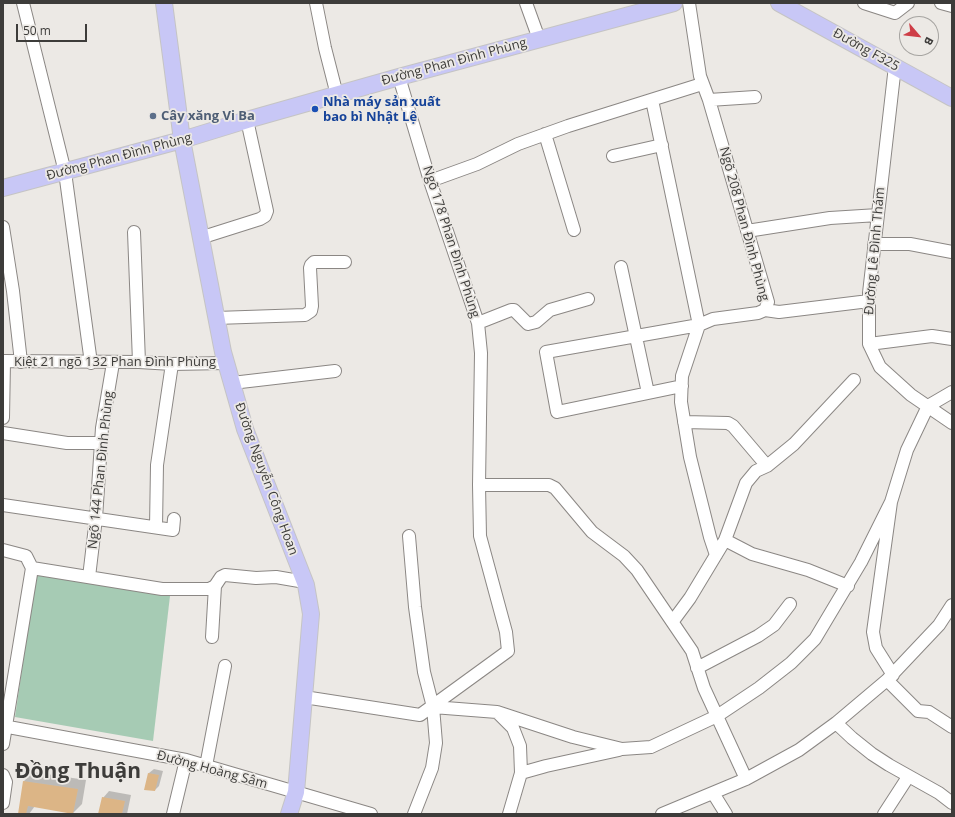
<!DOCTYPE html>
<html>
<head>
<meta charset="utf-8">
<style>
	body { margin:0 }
	#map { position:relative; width:955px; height:817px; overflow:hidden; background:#ece9e5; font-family:"Open Sans",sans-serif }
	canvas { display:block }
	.frame { position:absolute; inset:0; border:4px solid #3d3c3a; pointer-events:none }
	.north { position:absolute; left:899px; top:16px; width:40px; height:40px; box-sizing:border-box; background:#ece9e5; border:1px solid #a6a4a1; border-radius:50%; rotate:118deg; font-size:11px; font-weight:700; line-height:16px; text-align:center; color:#3d3c3a }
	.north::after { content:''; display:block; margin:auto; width:14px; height:18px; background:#ce3e47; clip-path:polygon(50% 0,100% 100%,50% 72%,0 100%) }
	.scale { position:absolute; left:16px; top:24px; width:71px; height:18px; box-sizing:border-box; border:2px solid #3d3c3a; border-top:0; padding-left:5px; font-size:12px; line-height:14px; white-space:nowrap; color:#3d3c3a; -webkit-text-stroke:3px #ece9e5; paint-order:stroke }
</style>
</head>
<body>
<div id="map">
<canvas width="955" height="817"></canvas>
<div class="frame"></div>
<div class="north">B</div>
<div class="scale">50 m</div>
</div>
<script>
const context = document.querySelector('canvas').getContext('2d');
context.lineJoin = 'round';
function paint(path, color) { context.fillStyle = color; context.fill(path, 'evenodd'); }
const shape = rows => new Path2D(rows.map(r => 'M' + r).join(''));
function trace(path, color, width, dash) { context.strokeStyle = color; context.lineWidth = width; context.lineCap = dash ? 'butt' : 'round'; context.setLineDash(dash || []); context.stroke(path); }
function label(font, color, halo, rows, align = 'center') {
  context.font = font + ' "Open Sans",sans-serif'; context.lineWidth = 3.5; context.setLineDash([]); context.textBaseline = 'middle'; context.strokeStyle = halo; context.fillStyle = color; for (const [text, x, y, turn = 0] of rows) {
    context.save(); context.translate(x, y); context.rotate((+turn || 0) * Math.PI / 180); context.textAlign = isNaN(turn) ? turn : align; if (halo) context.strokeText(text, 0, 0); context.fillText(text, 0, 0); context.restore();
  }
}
const green = shape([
	[36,573,170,596,153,741,15,717]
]);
const shadow = shape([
	[154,769,163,771,159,786,155,790,145,789,149,773],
	[33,772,86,780,82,804,73,813,35,806,29,814,19,814,24,781],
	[109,791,131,795,127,814,99,814,103,798]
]);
const building = shape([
	[148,773,159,775,155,791,144,790],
	[23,781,78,789,73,814,28,806,26,814,18,814],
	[102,797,125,801,122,814,98,814]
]);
const minor = shape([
	[23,3,65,172,91,363],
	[316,3,325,48,337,95],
	[526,3,539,39],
	[689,3,700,76,709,100,768,302,765,310,758,313,713,319,699,325,682,376,681,402,690,457,710,537,716,555],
	[864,3,895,13,908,3],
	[941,3,952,6],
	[895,66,869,293,869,344,880,367,911,395,952,423],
	[399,77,430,181,478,323,481,353,479,485,549,485,555,488,592,532,624,556,637,570,692,651,704,688,746,779],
	[652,100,699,325,546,352,557,412,682,386],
	[709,100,755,97],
	[545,134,574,230],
	[613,156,662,145],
	[430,181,477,164,518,144,568,126,702,84],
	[3,227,13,291,21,362],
	[747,231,830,218,878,215],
	[134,232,139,362],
	[200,238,260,219,265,216,267,211,247,120],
	[874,244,910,244,952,252],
	[621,267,648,393],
	[765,310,779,312,869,301],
	[216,318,305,315,311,311,312,306,310,268,311,265,314,262,345,262],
	[478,323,511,310,514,310,528,324,536,322,550,310,588,299],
	[869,344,932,336,952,339],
	[3,361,139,362,172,364,226,363],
	[232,383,335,371],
	[3,418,4,362],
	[684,422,728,423,733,426,767,466],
	[3,433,67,443,101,443],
	[3,505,173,530,174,519],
	[156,527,157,465,172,364],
	[409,536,415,607,424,672,433,707,436,743,432,768,414,814],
	[725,540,752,554,808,570,848,586],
	[3,550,26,556,32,568,3,744],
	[32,568,162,589,209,589,215,586,221,577,225,575,256,578,276,577,305,582],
	[89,577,96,518,102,428,113,363],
	[673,621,690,598,725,540,746,483,756,471,767,466,794,444,854,380],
	[212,637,215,586],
	[697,668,758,636,774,625,790,604],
	[893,675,876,648,873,632,891,502,907,450,928,406,952,392],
	[887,680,918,711,929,712,952,727],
	[304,697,420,715,508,651,506,632,480,536,479,485],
	[433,707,497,712,513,728,520,746,521,773,509,814],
	[497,712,573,737,622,749,651,747,717,716,759,688,791,663,815,639,861,562,891,502],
	[836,723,852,738,872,754,889,765,939,793,952,803],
	[3,726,186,760,371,814],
	[206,766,225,666],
	[521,773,546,766,619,750],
	[3,775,6,782,3,803],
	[713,793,726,814],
	[173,814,186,760],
	[662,814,746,779,799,750,836,723,887,680,939,625,952,605],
	[884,814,908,777]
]);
const major = shape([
	[164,3,182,140,223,352,245,429,306,585,311,614,296,792,289,814],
	[779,3,952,98],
	[3,188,182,140,247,120,399,77,674,3]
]);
const markers = [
	[315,109,4,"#1a4fb4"],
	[153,116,4,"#5c6f8a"]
];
const streetNames = [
	["Đường F325",866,50,29],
	["Đường Phan Đình Phùng",454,62,-15],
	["Đường Phan Đình Phùng",119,157,-15],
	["Ngõ 208 Phan Đình Phùng",744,224,75],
	["Ngõ 178 Phan Đình Phùng",451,242,72],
	["Đường Lê Đình Thám",875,251,-85],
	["Kiệt 21 ngõ 132 Phan Đình Phùng",115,362],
	["Ngõ 144 Phan Đình Phùng",101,470,-84],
	["Đường Nguyễn Công Hoan",266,479,70],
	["Đường Hoàng Sâm",212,770,15]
];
const transitNames = [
	["Nhà máy sản xuất",323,102],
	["bao bì Nhật Lệ",323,117]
];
const serviceNames = [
	["Cây xăng Vi Ba",161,116]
];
const townNames = [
	["Đồng Thuận",78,772]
];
paint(green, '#a6cbb4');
paint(shadow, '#0003');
paint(building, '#dcb586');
trace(minor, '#8b8784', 14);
trace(major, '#c5c4c4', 18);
trace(minor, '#fff', 12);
trace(major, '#c8c7f6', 16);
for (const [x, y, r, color] of markers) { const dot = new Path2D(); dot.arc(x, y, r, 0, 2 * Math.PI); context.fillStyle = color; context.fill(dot); trace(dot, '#ece9e5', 1.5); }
label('13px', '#3d3c3a', '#ece9e5', streetNames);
label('bold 13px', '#164399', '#ece9e5', transitNames, 'left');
label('bold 13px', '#4e5e75', '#ece9e5', serviceNames, 'left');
label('bold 21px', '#3d3c3a', '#ece9e5', townNames);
</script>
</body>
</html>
